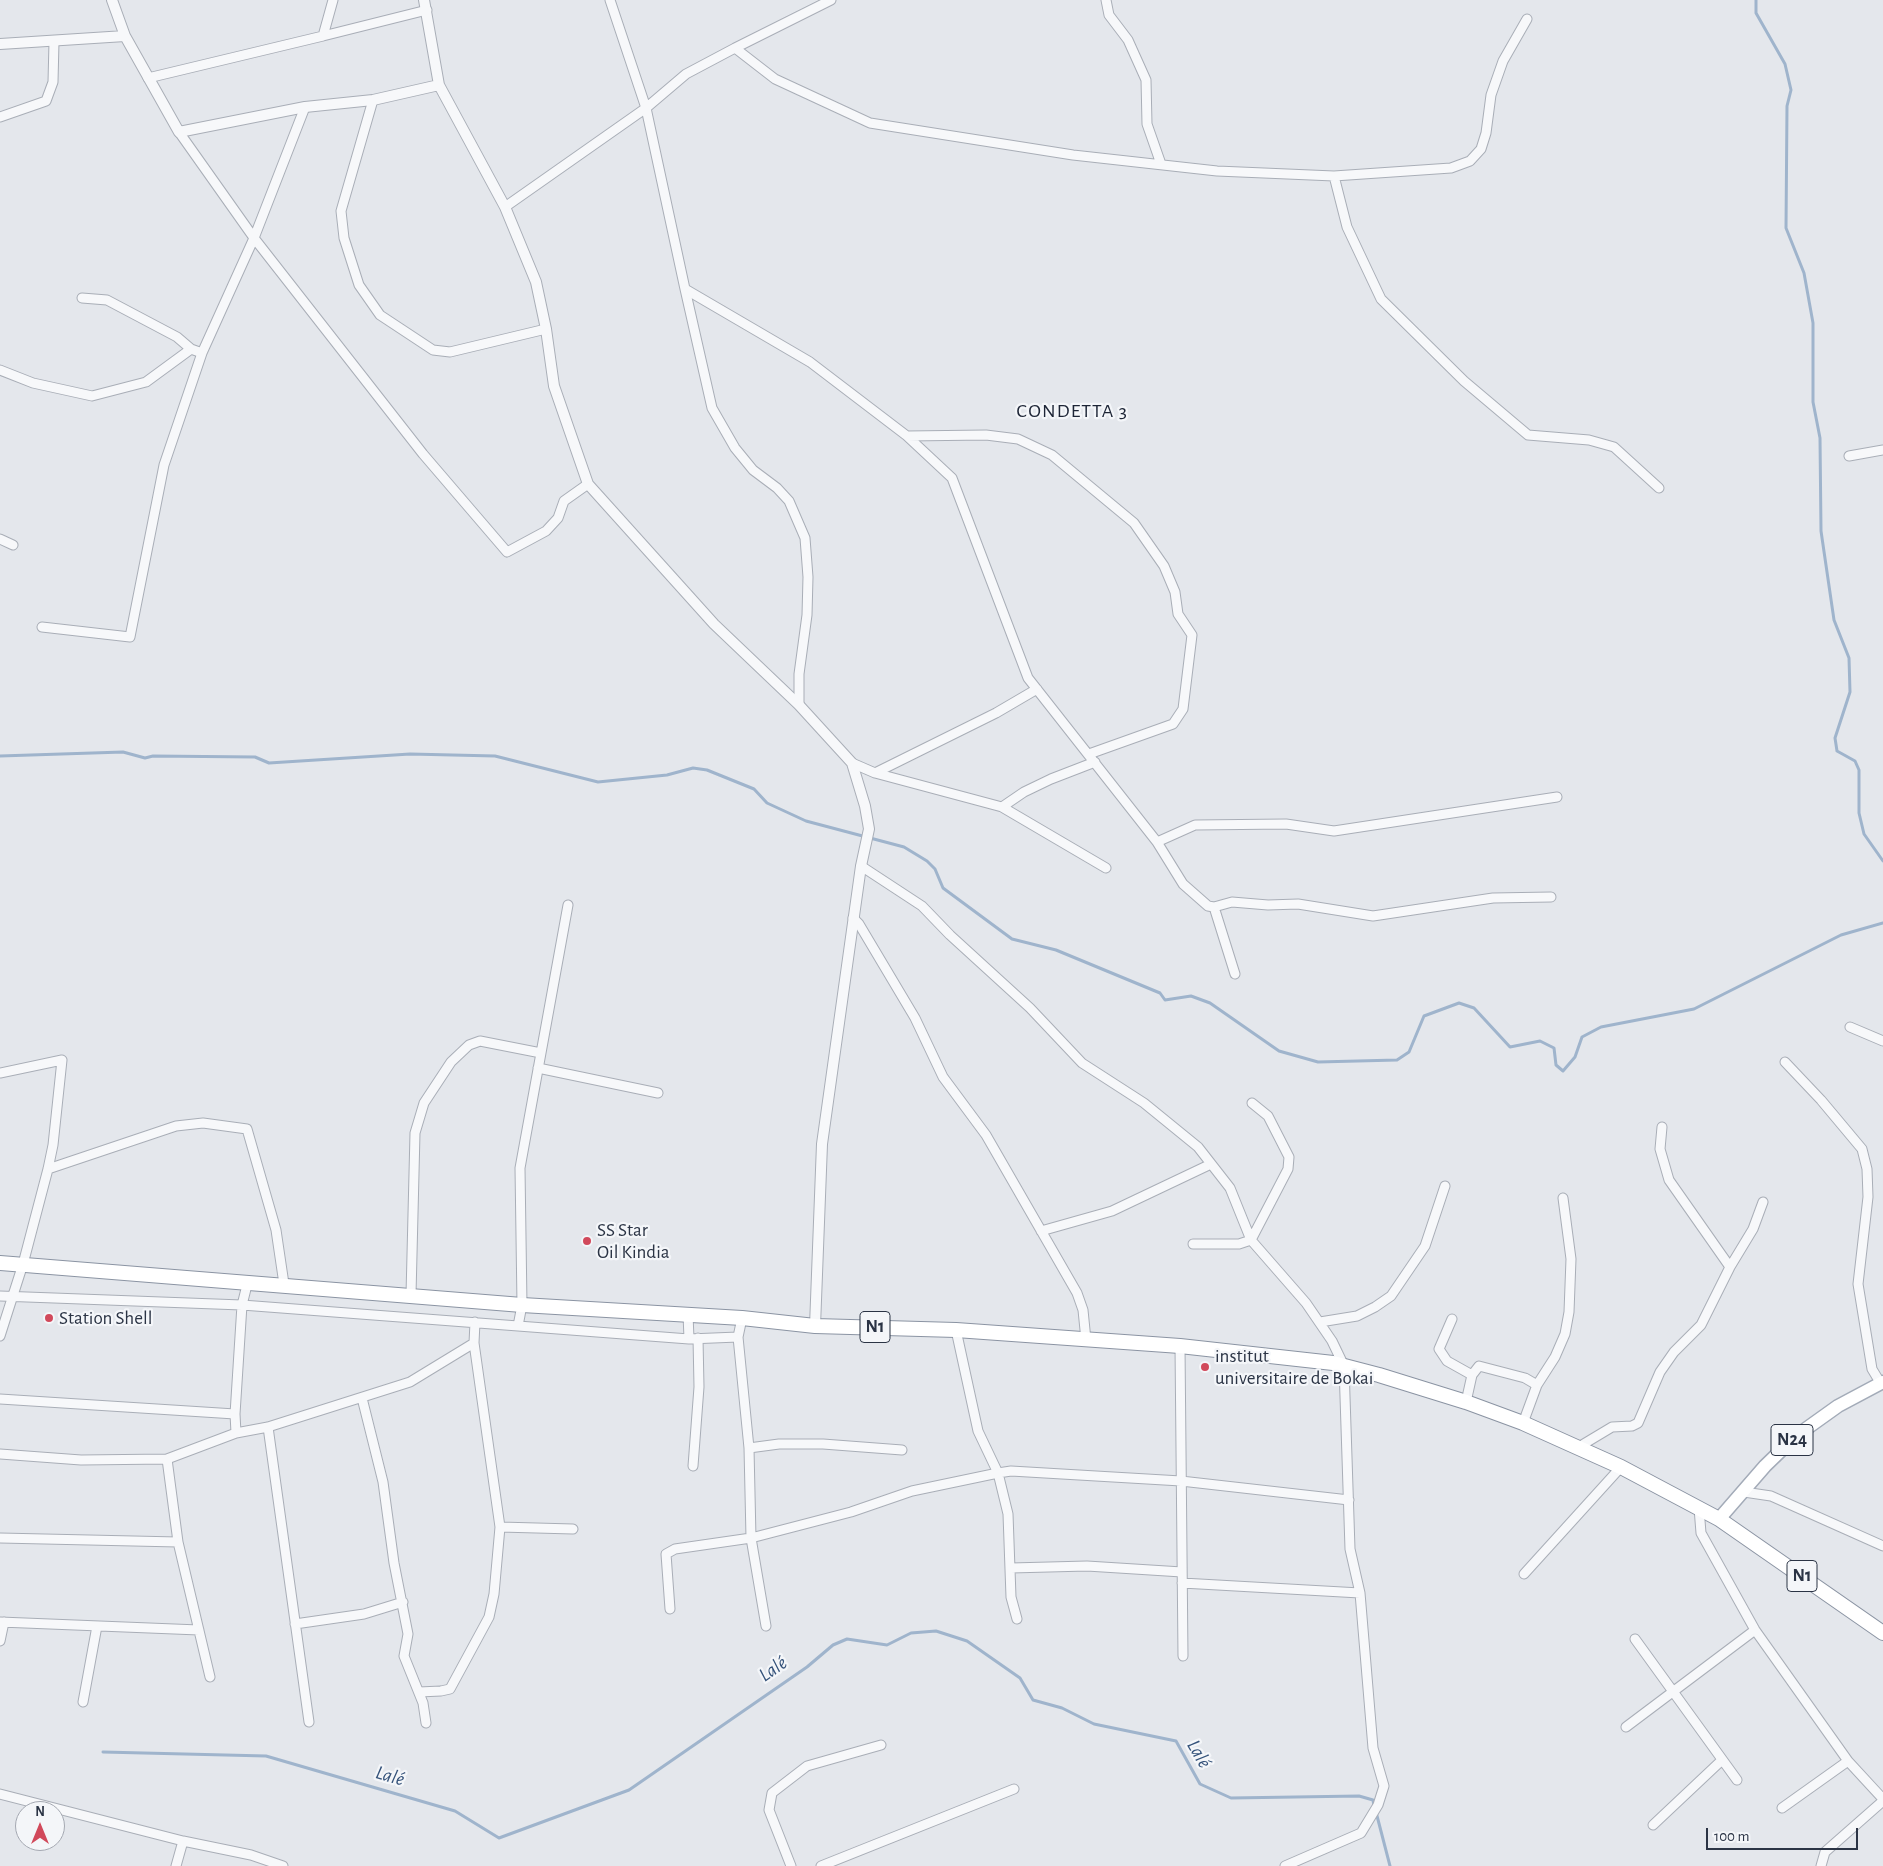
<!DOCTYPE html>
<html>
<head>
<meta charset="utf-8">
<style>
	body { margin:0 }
	#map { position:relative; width:1883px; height:1866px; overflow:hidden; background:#e4e7ec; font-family:"Alegreya Sans",sans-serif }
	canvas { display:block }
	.north { position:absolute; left:15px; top:1801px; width:50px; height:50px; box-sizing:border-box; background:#f4f6f9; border:1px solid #a4a8b1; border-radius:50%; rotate:0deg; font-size:14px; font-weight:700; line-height:20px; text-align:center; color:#2b3445 }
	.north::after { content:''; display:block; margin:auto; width:18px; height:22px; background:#d1495b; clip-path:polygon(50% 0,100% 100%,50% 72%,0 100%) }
	.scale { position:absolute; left:1706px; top:1828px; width:152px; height:22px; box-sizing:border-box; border:2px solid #2b3445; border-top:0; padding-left:6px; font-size:15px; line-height:18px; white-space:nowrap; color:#2b3445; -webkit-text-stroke:4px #f4f6f9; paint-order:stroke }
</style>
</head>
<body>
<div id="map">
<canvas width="1883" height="1866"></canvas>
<div class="north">N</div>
<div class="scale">100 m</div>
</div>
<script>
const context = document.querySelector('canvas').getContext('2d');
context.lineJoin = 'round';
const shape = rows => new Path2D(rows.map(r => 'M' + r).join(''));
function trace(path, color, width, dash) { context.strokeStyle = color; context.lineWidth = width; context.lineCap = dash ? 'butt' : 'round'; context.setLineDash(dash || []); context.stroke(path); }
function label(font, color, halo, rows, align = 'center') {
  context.font = font + ' "Alegreya Sans",sans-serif'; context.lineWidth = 4.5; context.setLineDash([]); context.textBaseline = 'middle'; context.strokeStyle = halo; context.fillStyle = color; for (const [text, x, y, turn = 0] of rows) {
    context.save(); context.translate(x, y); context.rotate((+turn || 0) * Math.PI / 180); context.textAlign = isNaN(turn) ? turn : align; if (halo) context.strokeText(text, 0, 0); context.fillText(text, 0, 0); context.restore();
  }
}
const stream = shape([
	[1756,0,1756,13,1785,64,1791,90,1787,106,1786,228,1804,273,1813,323,1813,402,1820,438,1821,531,1834,620,1849,658,1850,692,1835,738,1837,751,1855,761,1859,770,1859,813,1864,834,1883,861],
	[0,756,123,752,145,758,153,756,255,757,269,763,410,754,495,756,598,782,667,775,693,768,707,770,754,789,767,803,806,821,904,847,927,861,935,869,943,888,1012,939,1056,950,1160,993,1165,1000,1191,996,1210,1003,1279,1051,1318,1062,1397,1060,1409,1052,1424,1016,1459,1003,1474,1008,1510,1047,1540,1041,1554,1048,1556,1065,1563,1071,1575,1057,1582,1037,1601,1027,1694,1009,1841,935,1883,923],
	[103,1752,266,1756,455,1811,499,1838,629,1790,807,1667,833,1645,847,1639,887,1645,911,1633,936,1631,967,1641,1020,1678,1033,1700,1062,1708,1094,1724,1176,1741,1200,1784,1231,1798,1359,1796,1373,1800,1374,1806],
	[1376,1812,1390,1866]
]);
const minor = shape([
	[610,0,646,108,685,289,810,362,907,436,952,478,1028,678,1157,842,1183,884,1208,906,1214,907,1232,902,1268,905,1298,904,1373,916,1493,898,1551,897],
	[1106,0,1109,15,1128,40,1146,80,1147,124,1161,164],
	[323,36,427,10],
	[735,48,831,0],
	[148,78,323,36,333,0],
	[373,100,341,211,344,238,359,285,380,315,433,350,450,352,546,329],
	[0,117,46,101,53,82,54,42],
	[179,132,254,238,423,454,507,552,546,531,558,518,564,501,588,484],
	[1334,176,1347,227,1381,299,1464,381,1528,435,1589,440,1614,447,1659,488],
	[505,207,646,108,686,74,735,48,775,79,870,123,1073,155,1217,171,1334,176,1451,168,1470,161,1481,149,1486,133,1491,95,1503,61,1527,19],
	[685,289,712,408,735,448,753,470,777,488,789,501,805,538,808,577,807,615,799,674,799,705],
	[82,298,107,300,177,337,191,349],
	[0,370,33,383,92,396,146,382,191,349,202,353],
	[907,436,986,435,1018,439,1052,455,1134,523,1164,566,1175,592,1178,614,1192,635,1183,709,1173,724,1089,754],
	[1849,456,1883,450],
	[0,539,13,545],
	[42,627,130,637,164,465,202,353,254,238,305,107],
	[852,763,875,773,1002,807,1024,792,1051,779,1095,762],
	[875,773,996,713,1037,689],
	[1002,807,1106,868],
	[1157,842,1195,825,1286,824,1334,831,1557,797],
	[861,866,922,906,950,935,1030,1008,1082,1063,1144,1103,1198,1147,1230,1188,1251,1240,1239,1244,1193,1244],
	[1214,907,1235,974],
	[853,918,859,924,915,1018,943,1077,986,1135,1077,1293,1083,1310,1086,1340],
	[1850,1027,1883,1041],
	[1785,1062,1821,1100,1862,1149,1867,1169,1868,1197,1858,1284,1872,1369,1881,1384],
	[538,1068,658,1093],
	[0,1073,62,1060,53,1145,48,1169,23,1264,0,1336],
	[1252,1103,1268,1116,1289,1157,1288,1169,1251,1240,1306,1303,1332,1341,1344,1366,1350,1549,1360,1593,1373,1748,1384,1786,1378,1805,1361,1833,1285,1866],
	[1662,1127,1660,1149,1669,1180,1730,1267],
	[48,1169,176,1126,203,1123,247,1129,276,1230,284,1284],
	[1041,1231,1112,1211,1211,1164],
	[411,1295,415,1133,424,1103,451,1062,469,1045,480,1041,541,1053],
	[0,1296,242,1305,689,1339,738,1337],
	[688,1314,689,1339],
	[742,1318,738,1337,749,1448,751,1538,766,1626],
	[1452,1319,1439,1349,1447,1361,1472,1375],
	[1320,1322,1357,1316,1375,1307,1391,1296,1425,1246,1445,1186],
	[518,1326,522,1305,520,1168,568,905],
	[956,1330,978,1431,998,1473,1008,1514,1011,1597,1017,1619],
	[1180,1346,1183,1656],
	[362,1398,383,1482,394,1563,408,1634,404,1656,423,1703,426,1723],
	[0,1399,235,1414],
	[1466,1402,1472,1375,1479,1366,1525,1378,1537,1385],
	[1523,1423,1537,1385,1555,1357,1565,1334,1569,1312,1571,1259,1563,1198],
	[268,1427,309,1722],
	[236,1433,235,1414,242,1305,248,1281],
	[749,1448,779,1444,823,1444,902,1450],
	[1577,1448,1612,1427,1632,1426,1638,1423,1660,1372,1674,1352,1701,1325,1730,1267,1753,1229,1763,1202],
	[0,1454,81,1460,167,1459,236,1433,268,1427,410,1382,474,1343,475,1322],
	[167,1459,178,1542,210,1677],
	[693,1466,699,1387,698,1338],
	[1744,1492,1771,1496,1883,1546],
	[1699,1508,1701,1533,1755,1630,1848,1761,1883,1799],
	[500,1527,573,1529],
	[0,1538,178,1542],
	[1011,1568,1087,1566,1182,1572],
	[1524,1574,1621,1467],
	[1182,1583,1360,1593],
	[670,1609,666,1554,675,1549,751,1538,851,1512,912,1491,998,1473,1011,1471,1181,1481,1349,1500],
	[0,1622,199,1630],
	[295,1624,364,1614,403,1602],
	[1635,1639,1737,1780],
	[0,1641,4,1622],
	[419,1692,441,1691,450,1689,489,1617,494,1594,500,1527,474,1343],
	[83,1702,97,1626],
	[1626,1727,1755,1630],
	[0,1794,183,1841,251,1855,283,1866],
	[1782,1808,1848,1761],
	[1653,1825,1722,1760],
	[176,1866,183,1841],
	[791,1866,769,1810,772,1793,807,1766,881,1745],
	[821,1866,1014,1789],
	[1821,1866,1825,1852,1883,1801]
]);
const tertiary = shape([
	[112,0,125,36,179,132,305,107,373,100,439,85],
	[424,0,439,85,505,207,536,282,546,329,554,386,588,484,714,624,799,705,852,763,865,806,869,829,861,866,822,1144,815,1326],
	[0,44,125,36]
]);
const primary = shape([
	[1719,1519,1765,1466,1796,1436,1838,1406,1883,1382]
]);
const trunk = shape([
	[0,1263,522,1305,742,1318,815,1326,956,1330,1180,1346,1333,1363,1379,1375,1466,1402,1523,1423,1621,1467,1719,1519,1883,1633]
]);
const markers = [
	[587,1241,5,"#d1495b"],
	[49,1318,5,"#d1495b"],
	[1205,1367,5,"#d1495b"]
];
const shields = [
	[875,1327,30],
	[1792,1440,42],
	[1802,1576,30]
];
const shieldNames = [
	["N1",875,1327],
	["N24",1792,1440],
	["N1",1802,1576]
];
const poiNames = [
	["SS Star",597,1230],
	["Oil Kindia",597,1252],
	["Station Shell",59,1318],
	["institut",1215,1356],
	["universitaire de Bokai",1215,1378]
];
const neighbourhoodNames = [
	["СONDETTA 3",1072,411]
];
const waterNames = [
	["Lalé",773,1669,-35],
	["Lalé",1199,1754,60],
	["Lalé",390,1776,16]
];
trace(stream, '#9fb4cc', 3);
trace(minor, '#a9aeb7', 11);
trace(tertiary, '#a9aeb7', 12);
trace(primary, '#a3abb8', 15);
trace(trunk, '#8b94a3', 16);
trace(minor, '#f7f8fa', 9);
trace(tertiary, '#f7f8fa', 10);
trace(primary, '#fff', 12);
trace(trunk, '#fff', 14);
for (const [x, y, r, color] of markers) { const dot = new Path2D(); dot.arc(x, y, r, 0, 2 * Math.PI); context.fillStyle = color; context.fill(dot); trace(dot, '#f4f6f9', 2); }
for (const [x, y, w] of shields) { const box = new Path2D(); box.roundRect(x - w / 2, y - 15.5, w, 31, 4); context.fillStyle = '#f4f6f9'; context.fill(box); trace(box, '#2b3445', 1); }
label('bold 18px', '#2b3445', null, shieldNames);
label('19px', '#2b3445', '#f4f6f9', poiNames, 'left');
context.letterSpacing = '1px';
label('20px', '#1d2536', '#f4f6f9', neighbourhoodNames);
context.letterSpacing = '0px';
label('italic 20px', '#34527a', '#f4f6f9', waterNames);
</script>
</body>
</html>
